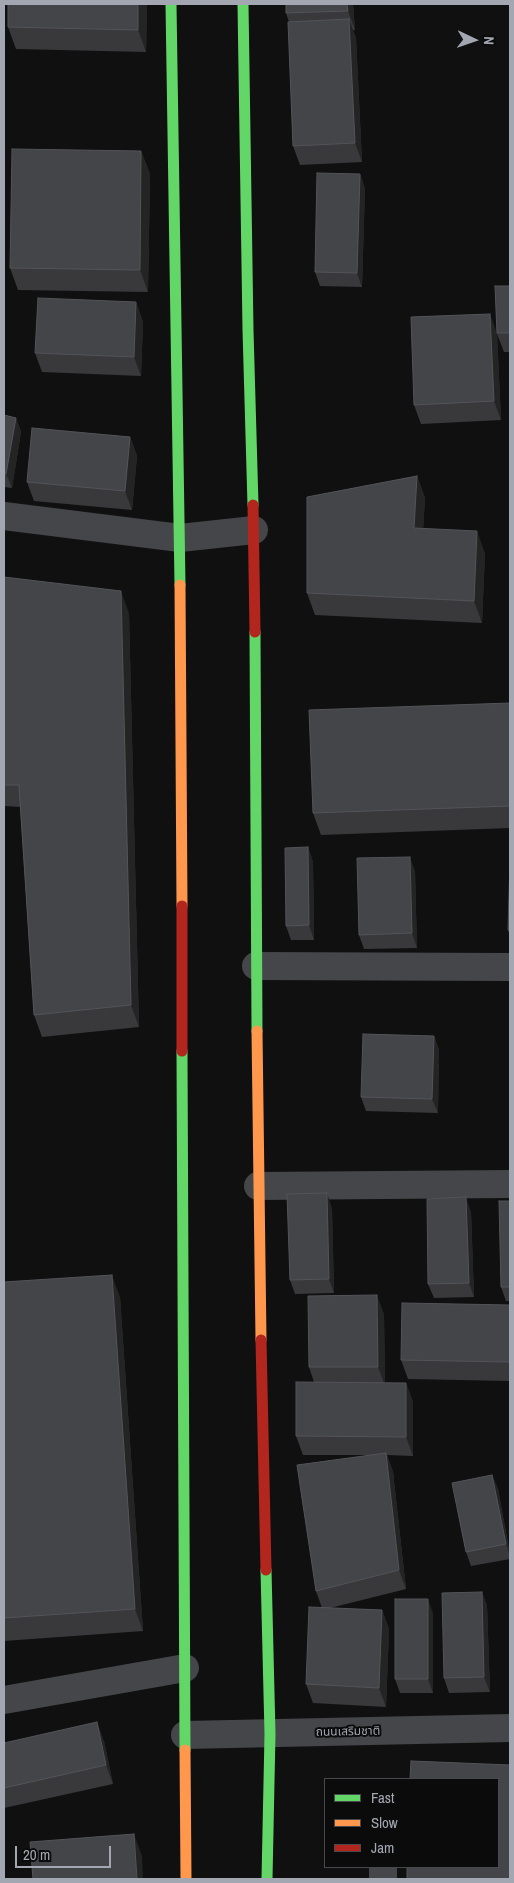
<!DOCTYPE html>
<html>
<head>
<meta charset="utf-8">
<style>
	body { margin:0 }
	#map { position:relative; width:514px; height:1883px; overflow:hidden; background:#101011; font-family:"Archivo Narrow",sans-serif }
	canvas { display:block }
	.frame { position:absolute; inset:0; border:5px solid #a2a7b1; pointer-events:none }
	.legend { position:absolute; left:324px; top:1778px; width:175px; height:90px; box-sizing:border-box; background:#0b0b0c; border:1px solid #47494e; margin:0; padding:6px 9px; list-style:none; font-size:15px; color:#a2a7b1 }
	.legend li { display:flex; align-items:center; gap:10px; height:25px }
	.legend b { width:25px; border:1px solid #47494e }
	.north { position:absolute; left:449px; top:15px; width:50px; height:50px; -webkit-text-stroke:4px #0b0b0c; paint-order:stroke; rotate:93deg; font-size:14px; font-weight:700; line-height:20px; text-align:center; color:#a2a7b1 }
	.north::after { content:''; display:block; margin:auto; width:18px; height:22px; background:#a2a7b1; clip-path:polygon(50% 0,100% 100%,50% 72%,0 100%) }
	.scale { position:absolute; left:15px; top:1846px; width:96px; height:22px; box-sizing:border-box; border:2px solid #a2a7b1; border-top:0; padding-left:6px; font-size:15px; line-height:18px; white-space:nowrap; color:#a2a7b1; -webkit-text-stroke:4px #0b0b0c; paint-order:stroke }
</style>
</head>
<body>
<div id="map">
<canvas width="514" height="1883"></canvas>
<div class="frame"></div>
<ul class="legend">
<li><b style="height:6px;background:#63d668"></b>Fast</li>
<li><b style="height:6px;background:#ff974d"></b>Slow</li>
<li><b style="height:6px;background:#b3261e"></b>Jam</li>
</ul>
<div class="north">N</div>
<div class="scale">20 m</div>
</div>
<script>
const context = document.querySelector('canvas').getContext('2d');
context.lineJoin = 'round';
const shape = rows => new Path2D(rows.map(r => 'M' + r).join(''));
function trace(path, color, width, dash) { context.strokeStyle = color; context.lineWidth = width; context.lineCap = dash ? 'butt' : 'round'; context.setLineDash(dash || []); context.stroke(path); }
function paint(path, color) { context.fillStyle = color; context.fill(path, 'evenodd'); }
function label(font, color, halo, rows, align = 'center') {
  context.font = font + ' "Archivo Narrow","Noto Sans Thai",sans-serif'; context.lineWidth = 4; context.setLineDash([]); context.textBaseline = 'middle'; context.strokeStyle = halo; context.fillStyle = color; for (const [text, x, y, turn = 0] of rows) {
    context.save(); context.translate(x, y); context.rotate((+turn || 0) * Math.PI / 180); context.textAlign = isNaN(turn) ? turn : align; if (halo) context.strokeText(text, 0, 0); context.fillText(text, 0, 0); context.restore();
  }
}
const street = shape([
	[4,516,180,538,254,530],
	[256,966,510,967],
	[258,1186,510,1184],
	[4,1700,185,1668],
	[185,1735,510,1728],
	[383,1879,383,1867]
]);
const fast = shape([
	[171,4,180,585],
	[243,4,248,330,253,505],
	[255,632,257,1031],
	[182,1051,185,1750],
	[266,1570,270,1734,267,1879]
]);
const slow = shape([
	[180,585,182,906],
	[257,1031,261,1340],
	[185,1750,186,1879]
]);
const jam = shape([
	[253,505,255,632],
	[182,906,182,1051],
	[261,1340,266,1570]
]);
const wall = shape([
	[147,4,146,52,16,49,8,27],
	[286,4,353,4,355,30,353,30,356,38,362,162,300,165,293,146,289,22,286,13],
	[141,151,150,174,148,292,18,290,10,268],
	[360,174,365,189,362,287,320,286,315,272],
	[510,286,510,352,504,352,497,334,501,420,421,424,414,405,497,332],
	[136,302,143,322,141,376,42,372,35,353],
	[4,415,16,418,21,432,12,488,4,487],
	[130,437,137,456,132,510,34,501,27,482],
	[417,476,425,498,423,529,485,553,482,623,315,615,307,593],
	[4,577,129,613,139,1027,42,1037,34,1015,20,807,4,806],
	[510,703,510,828,321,835,313,813],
	[308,847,313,862,314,940,291,940,286,926],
	[510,861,510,937,508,930],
	[415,871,417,948,364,949,359,935],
	[434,1036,439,1050,438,1113,366,1111,361,1097],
	[510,1201,510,1301,506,1301,501,1287],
	[332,1208,334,1293,295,1294,290,1280],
	[471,1212,474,1297,434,1298,428,1284],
	[4,1282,120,1297,143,1631,4,1641],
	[510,1305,510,1381,408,1379,401,1360],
	[384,1314,385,1383,406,1383,413,1402,413,1456,387,1455,393,1472,406,1589,330,1608,382,1610,389,1629,386,1707,313,1703,306,1684,322,1608,316,1591,367,1455,303,1455,296,1436,314,1382,309,1367],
	[492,1475,498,1489,510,1554,510,1559,471,1566,466,1552],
	[482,1592,487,1606,490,1692,449,1693,444,1678],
	[433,1613,433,1693,400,1693,395,1679],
	[104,1741,113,1784,4,1808,4,1743]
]);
const shadedWall = shape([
	[138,4,147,4,146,52,138,30],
	[347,4,353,4,355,30,348,11],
	[349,19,356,38,362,162,355,143],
	[141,151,150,174,148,292,140,270],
	[360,174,365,189,362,287,357,273],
	[136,302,143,322,141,376,134,357],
	[490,314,497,333,501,420,494,401],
	[16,418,21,432,12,488,6,474],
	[130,437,137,456,132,510,125,491],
	[417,476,425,498,422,551,414,528],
	[477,531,485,553,482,623,474,601],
	[121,591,129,613,139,1027,131,1005],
	[308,847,313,862,314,940,309,925],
	[410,857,415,871,417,948,412,933],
	[434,1036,439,1050,438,1113,432,1099],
	[327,1193,332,1208,334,1293,329,1279],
	[466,1197,471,1212,474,1297,469,1283],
	[112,1275,120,1297,143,1631,135,1609],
	[377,1295,384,1314,385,1386,378,1367],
	[406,1383,413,1402,413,1456,406,1437],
	[386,1453,393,1472,406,1589,399,1570],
	[492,1475,498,1489,510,1556,506,1544],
	[482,1592,487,1606,490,1692,484,1677],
	[428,1599,433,1613,433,1693,428,1679],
	[382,1610,389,1629,386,1707,379,1688],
	[97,1722,104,1741,113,1784,106,1765],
	[134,1834,142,1856,143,1879,137,1879]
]);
const building = shape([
	[8,4,138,4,138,30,8,27,8,4],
	[286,4,347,4,348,11,286,13,286,4],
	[349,19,355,143,293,146,288,22,349,19],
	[12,149,141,151,140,270,10,268,12,149],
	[317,173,360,174,357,273,315,272,317,173],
	[495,286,510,286,510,333,497,333,495,286],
	[38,298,136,302,134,357,35,353,38,298],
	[490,314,494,401,414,405,411,317,490,314],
	[4,415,16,418,6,474,4,473,4,415],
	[32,428,130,437,125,491,27,482,32,428],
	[417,476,414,528,477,531,474,601,307,593,307,497,417,476],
	[4,577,121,591,131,1005,34,1015,19,785,4,785,4,577],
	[510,703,510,806,313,813,309,710,510,703],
	[308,847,309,925,286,926,285,848,308,847],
	[410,857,412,933,359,935,357,858,410,857],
	[510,861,510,930,508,930,510,861],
	[363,1034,434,1036,432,1099,361,1097,363,1034],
	[327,1193,329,1279,290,1280,287,1194,327,1193],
	[466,1197,469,1283,428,1284,427,1199,466,1197],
	[499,1201,510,1201,510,1287,501,1287,499,1201],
	[112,1275,135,1609,4,1618,4,1282,112,1275],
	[377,1295,378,1367,309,1367,308,1296,377,1295],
	[402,1303,510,1305,510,1362,401,1360,402,1303],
	[296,1382,406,1383,406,1437,296,1436,296,1382],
	[386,1453,399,1570,316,1591,297,1465,386,1453],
	[492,1475,506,1544,466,1552,452,1483,492,1475],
	[482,1592,484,1677,444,1678,442,1593,482,1592],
	[395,1599,428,1599,428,1679,395,1679,395,1599],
	[309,1607,382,1610,379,1688,306,1684,309,1607],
	[97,1722,106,1765,4,1788,4,1743,97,1722],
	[411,1761,510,1765,510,1879,407,1879,407,1867,498,1867,498,1779,410,1779,411,1761],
	[134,1834,137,1879,33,1879,30,1842,134,1834]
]);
const streetNames = [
	["ถนนเสริมชาติ",348,1732,-1]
];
trace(street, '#454649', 28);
trace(fast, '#63d668', 11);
trace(slow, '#ff974d', 11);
trace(jam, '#b3261e', 11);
paint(wall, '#39393c');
paint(shadedWall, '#242425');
paint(building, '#444548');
trace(building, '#535459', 1);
label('12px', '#a2a7b1', '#0b0b0c', streetNames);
</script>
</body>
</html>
